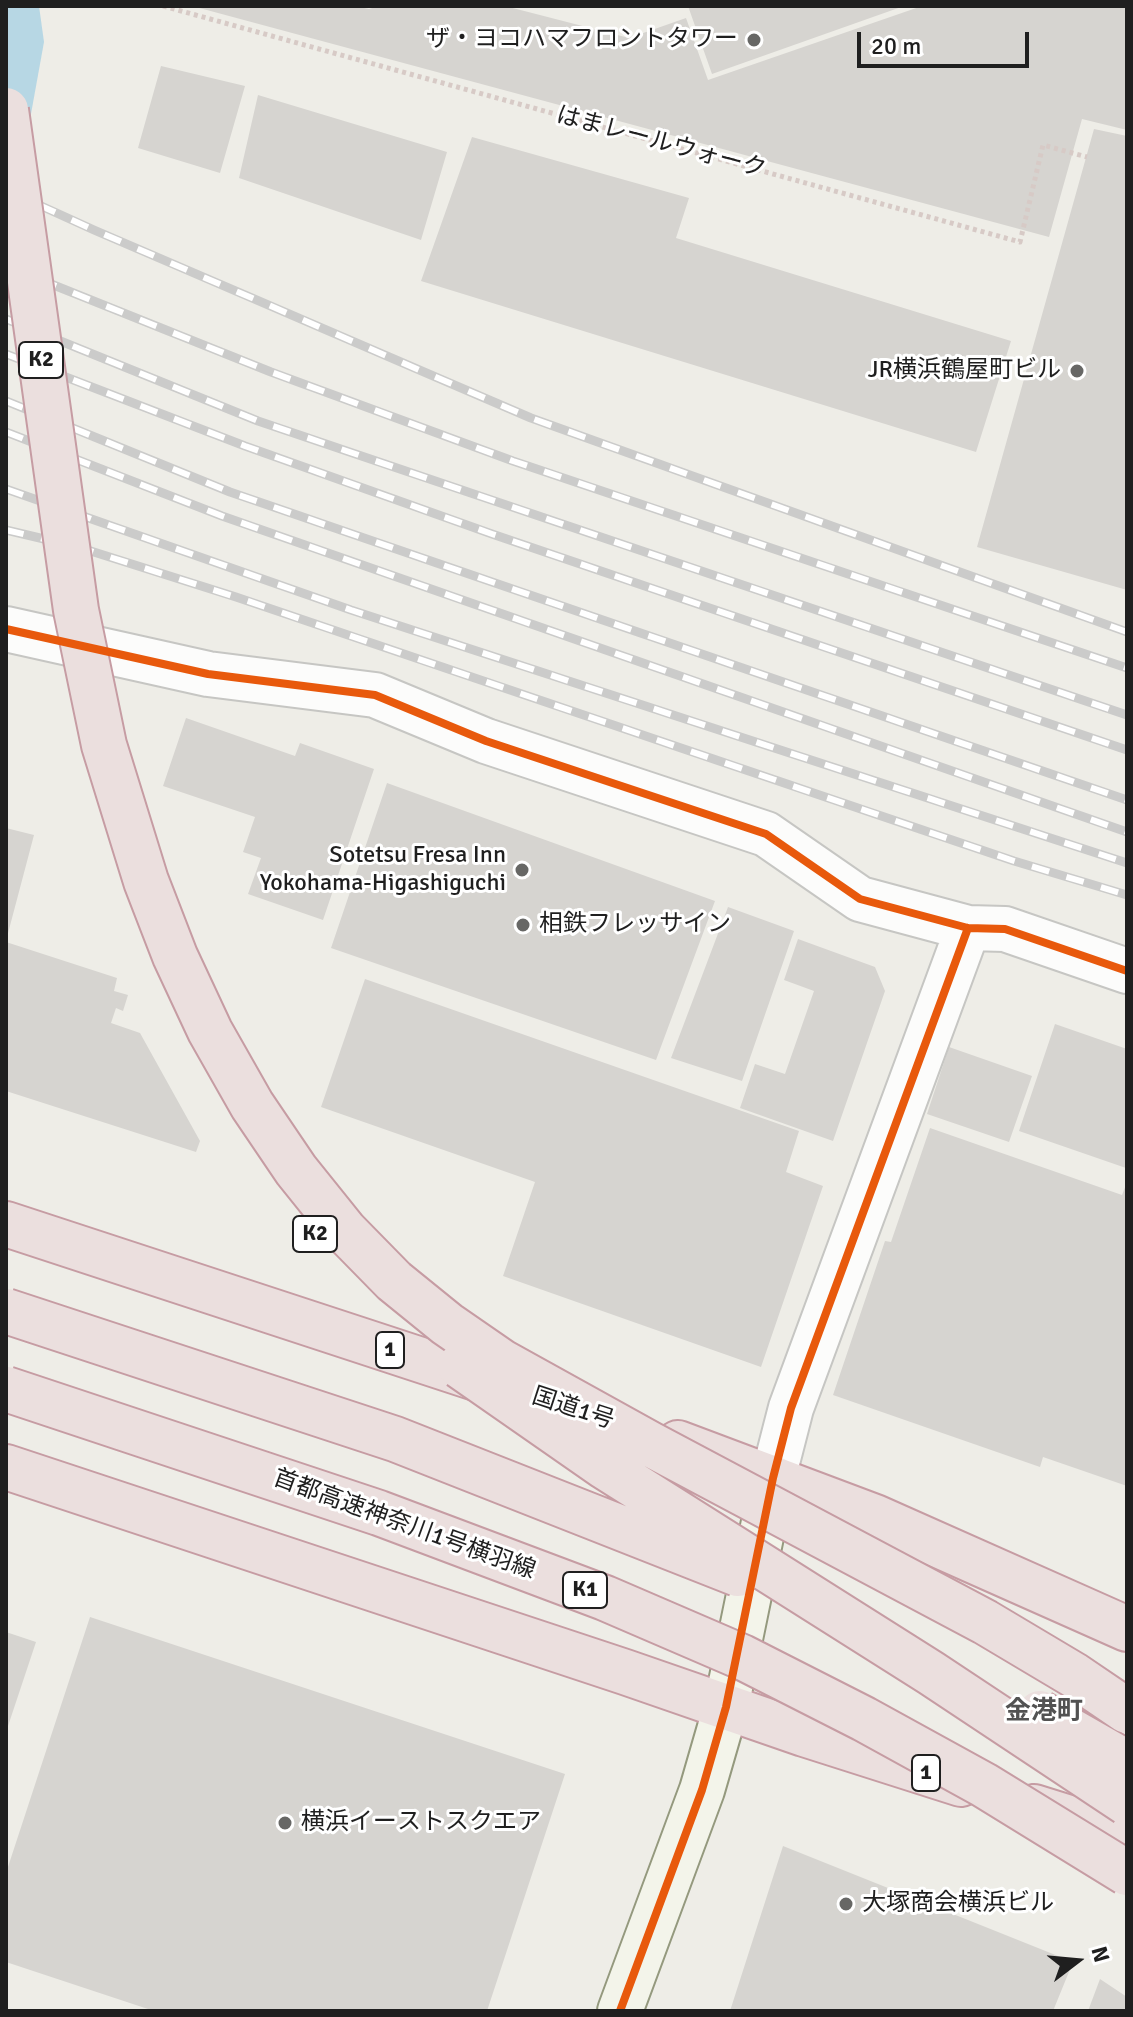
<!DOCTYPE html>
<html>
<head>
<meta charset="utf-8">
<style>
	body { margin:0 }
	#map { position:relative; width:1133px; height:2017px; overflow:hidden; background:#eeede7; font-family:Signika,sans-serif }
	canvas { display:block }
	.frame { position:absolute; inset:0; border:8px solid #1f1f1f; pointer-events:none }
	.north { position:absolute; left:1037px; top:1921px; width:80px; height:80px; -webkit-text-stroke:6px #fff; paint-order:stroke; rotate:74deg; font-size:22px; font-weight:700; line-height:32px; text-align:center; color:#1f1f1f }
	.north::after { content:''; display:block; margin:auto; width:28px; height:36px; background:#1f1f1f; clip-path:polygon(50% 0,100% 100%,50% 72%,0 100%) }
	.scale { position:absolute; left:857px; top:32px; width:172px; height:36px; box-sizing:border-box; border:4px solid #1f1f1f; border-top:0; padding-left:10px; font-size:24px; line-height:28px; white-space:nowrap; color:#1f1f1f; -webkit-text-stroke:6px #fff; paint-order:stroke }
</style>
</head>
<body>
<div id="map">
<canvas width="1133" height="2017"></canvas>
<div class="frame"></div>
<div class="north">N</div>
<div class="scale">20 m</div>
</div>
<script>
const context = document.querySelector('canvas').getContext('2d');
context.lineJoin = 'round';
function paint(path, color) { context.fillStyle = color; context.fill(path, 'evenodd'); }
const shape = rows => new Path2D(rows.map(r => 'M' + r).join(''));
function trace(path, color, width, dash) { context.strokeStyle = color; context.lineWidth = width; context.lineCap = dash ? 'butt' : 'round'; context.setLineDash(dash || []); context.stroke(path); }
function label(font, color, halo, rows, align = 'center') {
  context.font = font + ' Signika,"Noto Sans JP",sans-serif'; context.lineWidth = 6; context.setLineDash([]); context.textBaseline = 'middle'; context.strokeStyle = halo; context.fillStyle = color; for (const [text, x, y, turn = 0] of rows) {
    context.save(); context.translate(x, y); context.rotate((+turn || 0) * Math.PI / 180); context.textAlign = isNaN(turn) ? turn : align; if (halo) context.strokeText(text, 0, 0); context.fillText(text, 0, 0); context.restore();
  }
}
const water = shape([
	[6,6,39,6,44,42,6,252]
]);
const building = shape([
	[192,6,355,6,369,9,379,6,505,6,629,38,686,18,708,80,922,6,1127,6,1127,130,1082,119,1049,237],
	[688,6,904,6,712,74],
	[161,66,245,86,220,173,138,148],
	[258,95,447,152,421,240,239,178],
	[1094,129,1127,136,1127,590,977,547],
	[472,137,689,198,676,238,1011,341,976,452,421,281],
	[186,718,295,756,300,743,374,769,323,920,248,894,261,858,243,852,255,817,163,786],
	[387,783,715,901,656,1060,331,948],
	[6,828,34,835,7,937,6,937],
	[728,907,794,931,742,1081,671,1058],
	[798,939,875,967,885,991,833,1141,740,1108,755,1064,785,1074,814,991,784,980],
	[6,942,117,978,114,991,128,995,123,1011,116,1008,111,1023,140,1033,200,1141,196,1152,6,1091],
	[365,979,799,1131,786,1172,823,1186,761,1367,503,1276,535,1182,321,1107],
	[1055,1024,1127,1049,1126,1168,1019,1131],
	[949,1047,1032,1076,1009,1142,927,1114],
	[930,1128,1122,1195,1127,1182,1127,1486,1043,1457,1040,1467,833,1395,885,1241,891,1242],
	[90,1617,565,1774,487,2011,154,2011,6,1962,6,1873],
	[6,1632,36,1642,7,1729,6,1728],
	[783,1846,1073,1962,1053,2011,730,2011],
	[1100,1979,1127,1997,1127,2011,1088,2011]
]);
const street = shape([
	[6,629,208,674,375,695,486,741,766,834,860,899,968,928,1005,929,1127,971],
	[773,1478,791,1408,968,928]
]);
const secondary = shape([
	[620,2011,702,1790,726,1707,773,1478]
]);
const highway = shape([
	[6,1224,494,1384],
	[678,1443,875,1517,1127,1629],
	[6,1467,625,1672,804,1734,961,1784],
	[1034,1807,1127,1836]
]);
const rail = shape([
	[6,190,94,230,531,418,1127,632],
	[6,266,271,372,513,461,1127,668],
	[6,319,258,421,1127,715],
	[6,354,245,446,492,534,1127,750],
	[6,401,230,492,1127,800],
	[6,432,222,516,1127,832],
	[6,489,351,610,1127,863],
	[6,530,78,547,236,597,1014,861,1127,895]
]);
const pathBridge = shape([
	[163,6,1020,242,1043,145,1087,157]
]);
const highwayBridge = shape([
	[6,110,76,610,104,745,146,881,175,956,210,1031,252,1105,296,1170,345,1231,394,1281,447,1324,502,1362,650,1444,985,1622,1074,1675,1127,1711],
	[6,1311,395,1439,738,1574],
	[460,1366,605,1467,931,1673,1127,1803],
	[6,1389,379,1513,605,1598,742,1657,864,1719,984,1785,1127,1873],
	[1040,1713,1127,1763]
]);
const cycleway = shape([
	[6,629,208,674,375,695,486,741,766,834,860,899,968,928,1005,929,1127,971],
	[620,2011,702,1790,726,1707,773,1478,791,1408,968,928]
]);
const markers = [
	[754,40,8,"#676765"],
	[1077,371,8,"#676765"],
	[522,870,8,"#676765"],
	[523,925,8,"#676765"],
	[285,1823,8,"#676765"],
	[846,1904,8,"#676765"]
];
const shields = [
	[41,360,44],
	[315,1234,44],
	[390,1350,28],
	[585,1590,44],
	[926,1773,28]
];
const shieldNames = [
	["K2",41,360],
	["K2",315,1234],
	["1",390,1350],
	["K1",585,1590],
	["1",926,1773]
];
const poiNames = [
	["ザ・ヨコハマフロントタワー",738,40],
	["JR横浜鶴屋町ビル",1061,371],
	["Sotetsu Fresa Inn",506,856],
	["Yokohama-Higashiguchi",506,884],
	["相鉄フレッサイン",539,925,"left"],
	["横浜イーストスクエア",301,1823,"left"],
	["大塚商会横浜ビル",862,1904,"left"]
];
const streetNames = [
	["はまレールウォーク",661,143,15],
	["国道1号",573,1409,18],
	["首都高速神奈川1号横羽線",404,1525,20]
];
const neighbourhoodNames = [
	["金港町",1044,1712]
];
paint(water, '#b7d7e4');
paint(building, '#d6d4d0');
trace(street, '#c6c6c3', 48);
trace(secondary, '#94997e', 48);
trace(highway, '#c69ca3', 48);
trace(street, '#fcfcfb', 44);
trace(secondary, '#f3f4ea', 44);
trace(highway, '#ebdfde', 44);
trace(rail, '#cbcbca', 9);
trace(rail, '#fff', 6, [18]);
trace(highwayBridge, '#c69ca3', 48, []);
trace(pathBridge, '#d7cac6', 5, [4, 4]);
trace(highwayBridge, '#ebdfde', 44);
trace(cycleway, '#e8590c', 8);
for (const [x, y, r, color] of markers) { const dot = new Path2D(); dot.arc(x, y, r, 0, 2 * Math.PI); context.fillStyle = color; context.fill(dot); trace(dot, '#fff', 3); }
for (const [x, y, w] of shields) { const box = new Path2D(); box.roundRect(x - w / 2, y - 18, w, 36, 6); context.fillStyle = '#fff'; context.fill(box); trace(box, '#1f1f1f', 2); }
label('bold 22px', '#1f1f1f', null, shieldNames);
label('24px', '#1f1f1f', '#fff', poiNames, 'right');
label('24px', '#1f1f1f', '#fff', streetNames);
label('bold 26px', '#525252', '#fff', neighbourhoodNames);
</script>
</body>
</html>
